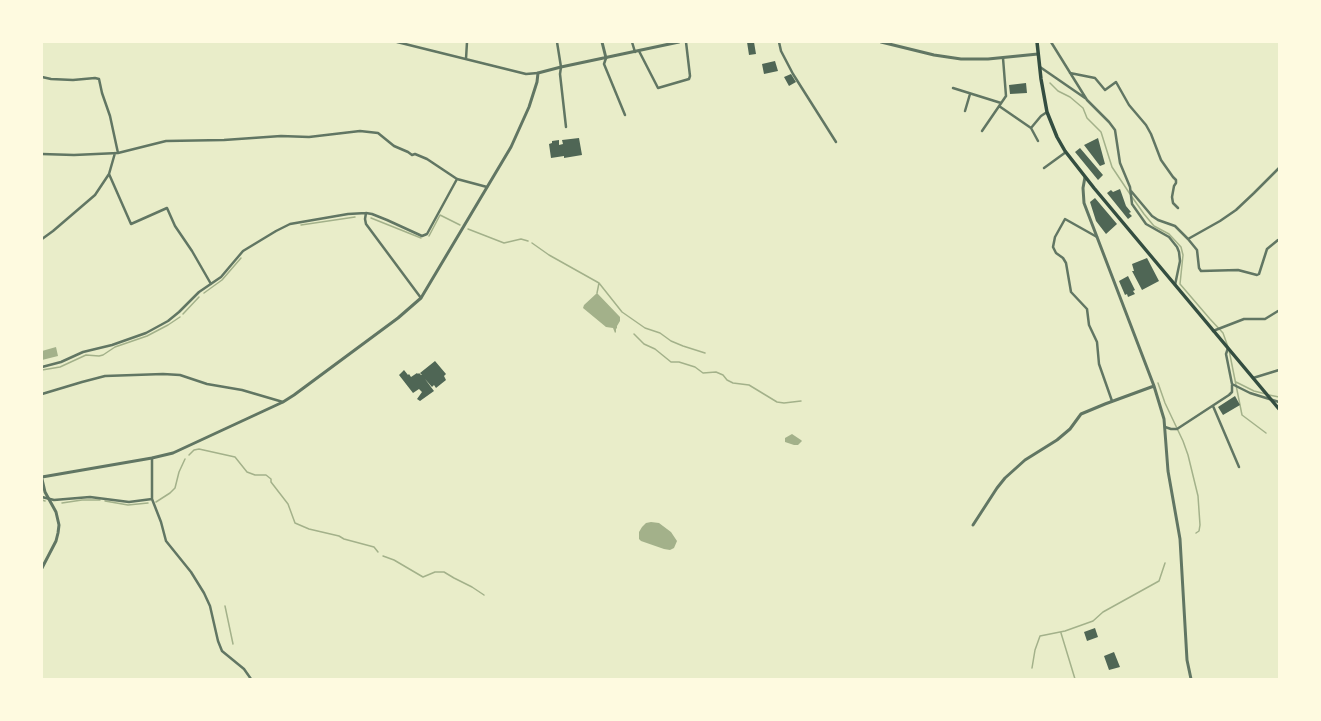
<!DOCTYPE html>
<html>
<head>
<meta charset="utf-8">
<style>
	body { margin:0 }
	#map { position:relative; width:1321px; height:721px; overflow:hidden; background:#e9edc9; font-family:Arial,sans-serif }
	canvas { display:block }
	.frame { position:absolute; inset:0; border:43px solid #fefae0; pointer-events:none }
</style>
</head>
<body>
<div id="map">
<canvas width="1321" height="721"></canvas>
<div class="frame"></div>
</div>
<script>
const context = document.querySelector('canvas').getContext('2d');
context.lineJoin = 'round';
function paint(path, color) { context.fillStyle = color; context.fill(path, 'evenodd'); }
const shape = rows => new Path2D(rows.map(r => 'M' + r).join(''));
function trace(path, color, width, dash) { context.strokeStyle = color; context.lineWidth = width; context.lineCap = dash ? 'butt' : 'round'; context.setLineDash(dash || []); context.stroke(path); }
const water = shape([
	[597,293,620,317,620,321,617,326,617,328,616,329,616,332,615,333,613,328,606,327,583,308,584,305],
	[56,347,58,356,42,360,42,351],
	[792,434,801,440,802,441,798,445,794,445,785,442,785,438],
	[651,522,659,523,671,532,677,541,674,548,670,550,664,549,641,541,639,539,639,532,642,527,646,523]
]);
const stream = shape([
	[1050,83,1058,91,1070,97,1083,108,1087,118,1101,132,1112,167,1130,194],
	[1132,197,1144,214,1154,226,1169,234,1181,247,1183,255,1180,284,1210,319,1223,333,1228,347],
	[371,218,421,238],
	[301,225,355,217],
	[468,229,504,243,521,239,528,241],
	[429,236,440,215,460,225],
	[532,243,549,255,599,283,622,312,645,328,660,333,671,341,683,346,705,353],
	[204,293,222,280,241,258],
	[597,293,599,283],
	[183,314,199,297],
	[634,334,644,344,655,349,671,362,679,362,695,367,703,373,716,372,723,375,727,380,733,383,749,385,777,402,784,403,801,401],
	[1229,350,1242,415,1266,433],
	[42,370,60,367,86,355,99,356,103,355,115,347,147,336,168,325,180,317],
	[1236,382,1254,391,1266,394],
	[1158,383,1165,403,1183,441,1188,455,1198,496,1200,525,1199,531,1196,533],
	[1269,395,1279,397],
	[189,455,194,450,199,449,235,457,247,472,255,475,266,475,271,479,271,482,288,504,295,523,309,529,339,536,344,539,374,547,378,552],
	[42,500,45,501],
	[105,501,128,505,148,503],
	[156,502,170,493,175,488,179,472,185,459],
	[62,503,82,500,100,500],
	[383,556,394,560,423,577,435,572,444,572,454,578,472,587,484,595],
	[225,606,233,644],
	[1061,633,1075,679],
	[1032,668,1035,650,1040,636,1065,631,1093,621,1103,612,1159,581,1165,563]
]);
const building = shape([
	[747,42,754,42,756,54,749,55],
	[775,61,778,71,764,74,762,64],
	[791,74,796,82,789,86,784,77],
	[1026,83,1027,93,1010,94,1009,85],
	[579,138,582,155,564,158,564,156,551,158,549,144,552,143,552,141,559,140,559,145,563,144,562,140],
	[1098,138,1105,164,1100,166,1084,145],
	[1080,148,1103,175,1098,180,1075,152],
	[1120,189,1126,206,1131,212,1129,213,1132,216,1128,219,1107,193,1111,190,1113,192],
	[1095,198,1117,224,1106,234,1096,221,1090,202],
	[1147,258,1159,281,1142,290,1132,271,1134,271,1132,264],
	[1128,276,1135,290,1133,291,1135,294,1128,297,1127,294,1125,295,1119,281],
	[435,361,446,374,444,376,446,380,436,388,434,385,432,387,425,379,434,391,420,401,417,399,422,392,419,389,413,393,399,375,404,370,408,375,409,374,411,377,417,373,418,374,419,373,421,375,422,375,420,373],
	[1235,396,1240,405,1223,415,1218,407],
	[1095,628,1098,637,1087,641,1084,632],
	[1114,652,1120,667,1109,670,1104,656]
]);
const minor = shape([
	[397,42,526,74,538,73],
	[557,42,561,67,560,74,566,127],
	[632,42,635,52],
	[779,42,781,51,793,74,836,142],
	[1051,42,1087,100,1109,122,1115,130,1120,163,1130,187,1132,204,1146,224,1169,237,1177,247,1179,252,1180,261,1175,285],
	[639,51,658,88,689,79,690,76,686,42],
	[606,58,604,64,625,115],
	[466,59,467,42],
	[1040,67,1085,98],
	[1070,73,1095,78,1105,90,1116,82,1129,105,1146,125,1151,134,1161,160,1173,177,1176,180,1176,183,1174,186,1172,197,1173,203,1178,208],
	[42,77,51,79,73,80,95,78,99,79,102,93,110,116,118,153],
	[953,88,1001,103],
	[999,106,1031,128,1038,141],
	[965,111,970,94],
	[1031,128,1041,116,1047,112],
	[982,131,1006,96,1003,58],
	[42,154,74,155,118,153,166,141,224,140,281,136,309,137,360,131,378,133,394,146,408,152,412,155,415,154,427,159,457,179,487,187],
	[1044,168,1066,152],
	[109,174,131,224,167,208,175,226,192,251,211,284],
	[1131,191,1152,216,1158,220,1175,226,1188,239,1197,250,1199,268,1201,271,1238,270,1257,275,1259,274,1267,249,1278,240],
	[366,213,365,219,366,224,421,298],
	[1097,237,1065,219,1055,237,1053,247,1056,253,1063,258,1066,263,1071,292,1087,309,1089,325,1097,342,1099,364,1112,401],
	[42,239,53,231,95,195,109,174,115,153],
	[1188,239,1220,221,1236,210,1254,193,1279,168],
	[1213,331,1244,319,1265,319,1278,311],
	[42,367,61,362,83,352,112,345,146,333,168,321,179,312,199,292,221,277,243,251,276,231,290,224,348,214,366,213,372,214,387,220,422,236,427,234,457,179],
	[1253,378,1279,370],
	[1232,384,1250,393,1279,402],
	[42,394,82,382,105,376,163,374,180,375,207,384,242,390,283,402],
	[1213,406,1239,467],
	[1165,427,1171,429,1177,429,1229,395,1232,392,1232,384,1226,354,1228,348],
	[152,458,152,499,161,522,166,541,191,572,204,593,210,606,218,641,222,651,244,669,251,679],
	[42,497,54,500,90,497,129,502,152,499]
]);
const tertiary = shape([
	[602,42,606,58],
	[881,42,934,55,961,59,988,59,1038,54],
	[1085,177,1083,188,1084,203,1154,386,1164,419,1168,471,1180,539,1187,660,1191,679],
	[42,477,152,458,173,453,283,402,294,395,398,318,421,298,511,147,529,107,537,82,538,73,561,67,679,42],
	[42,479,45,492,56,512,59,525,58,533,56,541,42,568],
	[973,525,997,488,1005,478,1025,460,1057,440,1070,429,1081,414,1105,404,1154,386]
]);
const primary = shape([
	[1037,42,1041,79,1047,112,1057,137,1065,151,1094,188,1279,409]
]);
paint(water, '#a3b18a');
trace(stream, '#a3b18a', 1.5);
paint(building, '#4f6655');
trace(minor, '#617663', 2.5);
trace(tertiary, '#617663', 3);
trace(primary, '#344e41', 3.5);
</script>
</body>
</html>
